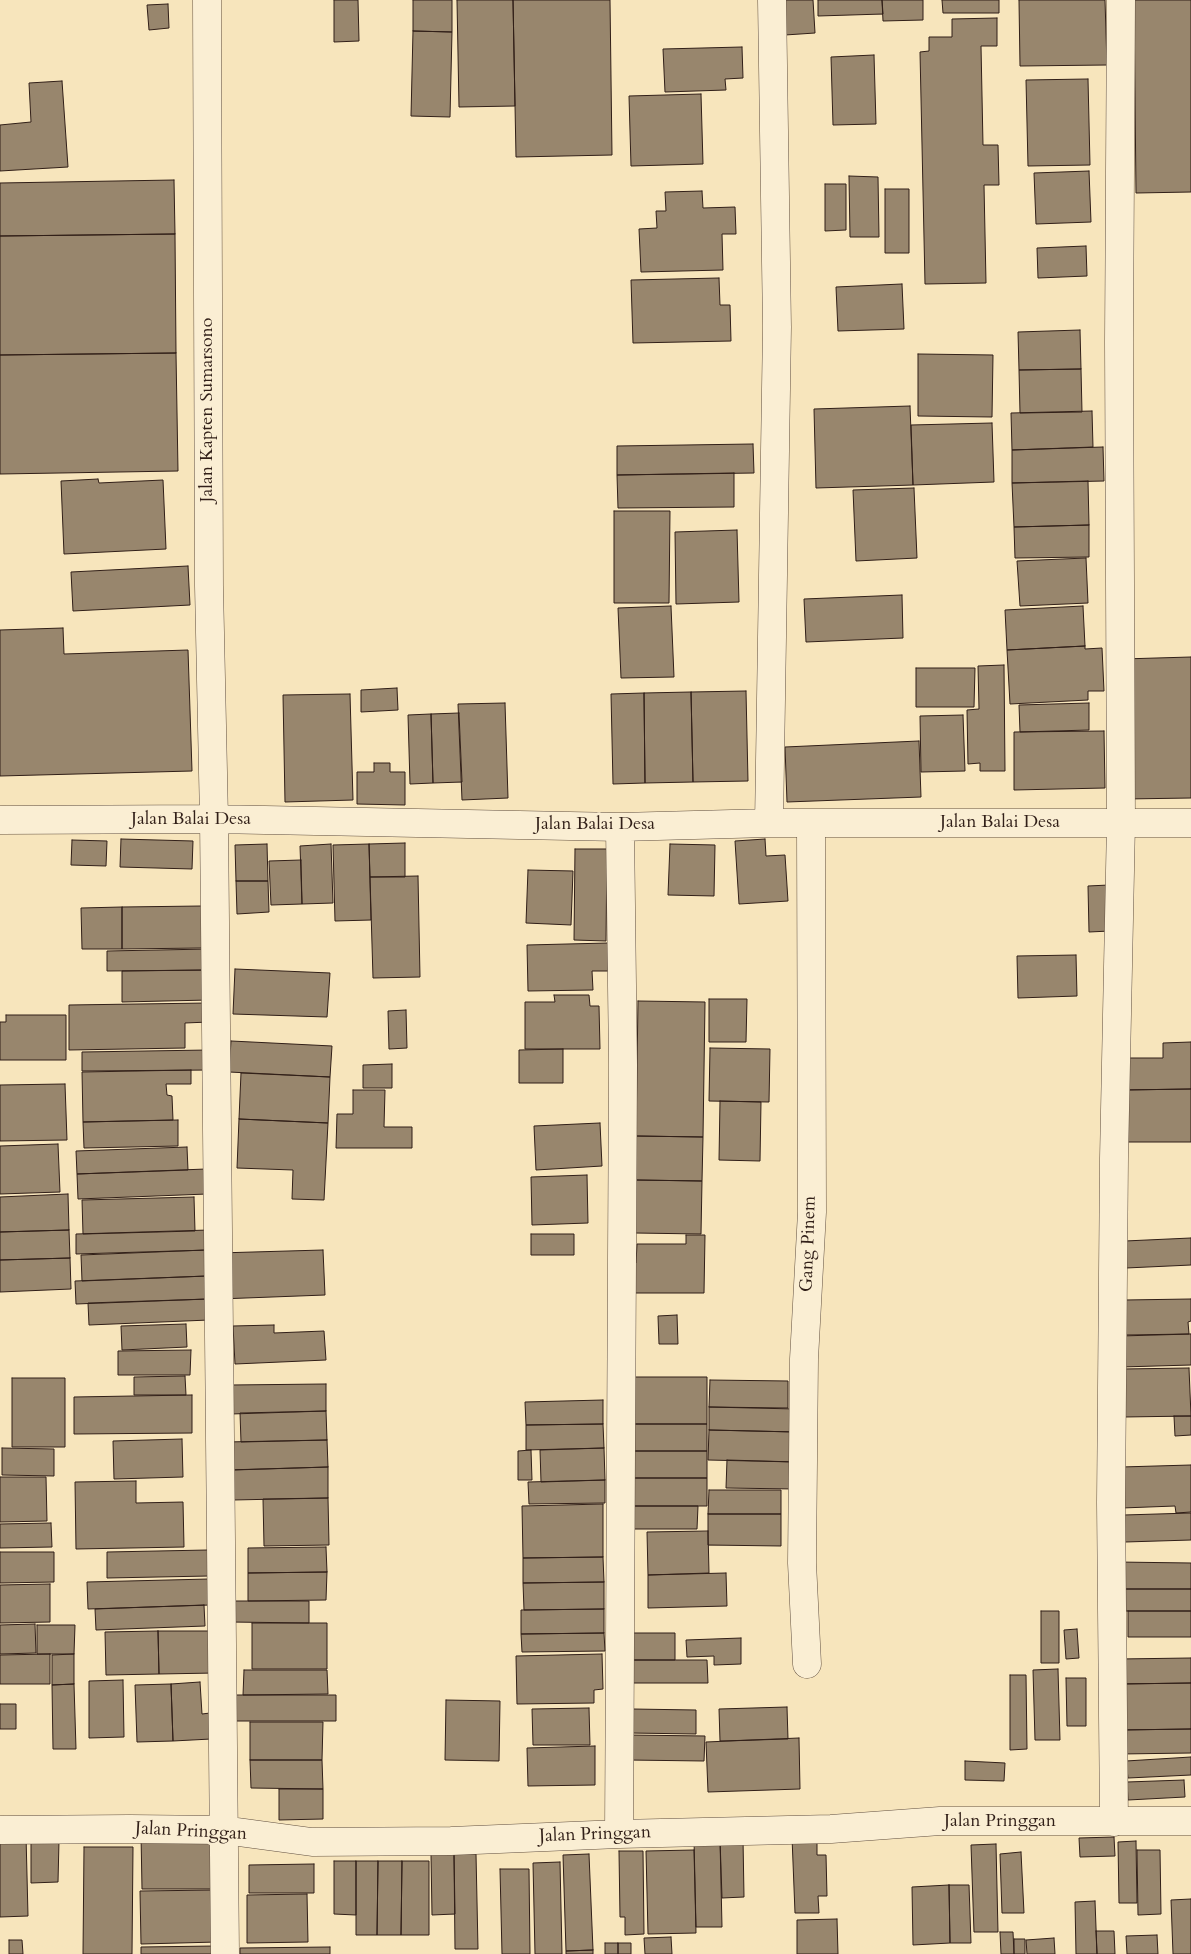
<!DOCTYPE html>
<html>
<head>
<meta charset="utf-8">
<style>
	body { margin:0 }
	canvas { display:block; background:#f7e5bc }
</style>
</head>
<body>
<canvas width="1191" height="1954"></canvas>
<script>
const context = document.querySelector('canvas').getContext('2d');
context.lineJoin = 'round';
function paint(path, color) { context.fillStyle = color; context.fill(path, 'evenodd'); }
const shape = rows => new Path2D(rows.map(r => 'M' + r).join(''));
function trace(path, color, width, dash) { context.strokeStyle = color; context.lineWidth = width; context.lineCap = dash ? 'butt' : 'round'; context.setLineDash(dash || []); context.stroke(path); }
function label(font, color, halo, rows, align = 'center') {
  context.font = font + ' Cardo,serif'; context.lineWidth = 5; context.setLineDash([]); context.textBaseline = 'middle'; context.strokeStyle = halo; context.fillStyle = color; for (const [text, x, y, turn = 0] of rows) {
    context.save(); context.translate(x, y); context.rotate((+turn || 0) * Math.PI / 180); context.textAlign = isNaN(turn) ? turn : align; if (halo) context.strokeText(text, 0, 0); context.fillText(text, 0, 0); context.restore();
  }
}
const building = shape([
	[334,0,358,0,359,41,334,42,334,0],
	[413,0,452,0,452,32,413,31,413,0],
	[457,0,513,0,515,106,459,107,457,0],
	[513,0,610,0,612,155,516,157,513,0],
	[783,0,813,0,815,33,785,35,783,0],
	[818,0,882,0,883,14,818,16,818,0],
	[882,0,923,0,923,20,883,21,882,0],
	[942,0,999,0,999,13,943,13,942,0],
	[1019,0,1105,0,1107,65,1020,66,1019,0],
	[1134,0,1191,0,1191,192,1136,193,1134,0],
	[168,4,169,28,149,30,147,5,168,4],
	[997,18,997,46,981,46,983,145,998,145,999,185,984,185,986,283,925,284,920,52,929,51,929,37,952,37,952,19,997,18],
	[413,31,452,32,450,117,411,116,413,31],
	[742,47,743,78,725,79,726,90,665,92,663,49,742,47],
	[874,55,876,124,833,125,831,57,874,55],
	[1088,79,1090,165,1028,166,1026,80,1088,79],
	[62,81,68,167,0,171,0,125,31,122,29,83,62,81],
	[701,94,703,164,631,166,629,96,701,94],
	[1089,171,1091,222,1036,224,1034,173,1089,171],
	[849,176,878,177,879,237,850,237,849,176],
	[174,180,175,234,0,236,0,183,174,180],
	[825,184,846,184,846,230,825,231,825,184],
	[885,189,909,189,909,253,885,253,885,189],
	[702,191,703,208,735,207,736,234,722,234,723,270,641,272,639,229,657,228,656,211,666,211,665,192,702,191],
	[175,234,176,353,0,355,0,236,175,234],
	[1086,246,1087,276,1038,278,1037,248,1086,246],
	[719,278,720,305,730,305,731,341,633,343,631,280,719,278],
	[902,284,904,329,838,331,836,287,902,284],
	[1080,330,1081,369,1019,370,1018,332,1080,330],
	[176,353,178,471,0,474,0,355,176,353],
	[918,354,993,355,992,417,918,416,918,354],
	[1081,369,1082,412,1020,413,1019,370,1081,369],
	[910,406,913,485,816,488,814,409,910,406],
	[1092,411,1093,447,1012,450,1011,413,1092,411],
	[992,423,994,482,913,485,911,425,992,423],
	[753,444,754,473,617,475,617,446,753,444],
	[1103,447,1104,481,1012,483,1012,450,1103,447],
	[734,473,734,507,618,508,617,475,734,473],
	[98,479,99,483,163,480,166,549,64,554,61,481,98,479],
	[1088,481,1089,525,1014,527,1012,483,1088,481],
	[914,488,917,558,856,561,853,490,914,488],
	[614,511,670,511,669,603,614,603,614,511],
	[1089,525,1089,557,1015,558,1014,527,1089,525],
	[737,530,739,602,676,604,675,532,737,530],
	[1086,558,1088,603,1020,606,1017,561,1086,558],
	[188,566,190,605,73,611,71,572,188,566],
	[902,595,903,638,806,642,804,599,902,595],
	[671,606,674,677,621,678,618,608,671,606],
	[1083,606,1085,646,1007,650,1005,610,1083,606],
	[63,628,64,654,188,650,192,771,0,776,0,630,63,628],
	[1085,646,1085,649,1102,648,1104,691,1088,691,1088,700,1010,704,1007,650,1085,646],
	[1191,657,1191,798,1125,799,1122,659,1191,657],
	[1004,665,1005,771,980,771,980,763,968,764,967,710,979,709,978,666,1004,665],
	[916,668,975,668,974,707,916,707,916,668],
	[397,688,398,710,361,712,361,690,397,688],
	[746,691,748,781,693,782,691,692,746,691],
	[691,692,693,782,645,783,644,693,691,692],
	[644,693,645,783,613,784,611,694,644,693],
	[350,694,353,800,285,802,283,695,350,694],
	[505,703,508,798,462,800,458,704,505,703],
	[1089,703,1089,730,1020,732,1019,705,1089,703],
	[459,713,462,782,433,783,431,714,459,713],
	[431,714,433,783,410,784,408,715,431,714],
	[963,715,965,771,921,772,920,716,963,715],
	[1104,731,1105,788,1014,790,1014,732,1104,731],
	[919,741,921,797,787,802,785,747,919,741],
	[374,763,390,763,390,772,405,772,405,805,357,804,357,772,374,772,374,763],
	[121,839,193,841,192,869,120,867,121,839],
	[765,839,766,856,785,855,788,901,739,904,735,841,765,839],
	[72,840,107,841,106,866,71,865,72,840],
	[405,843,405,877,370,877,369,844,405,843],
	[267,844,268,881,236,881,235,845,267,844],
	[331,844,333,903,302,904,300,846,331,844],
	[369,844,371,920,335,921,333,845,369,844],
	[670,844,715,845,714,896,668,895,670,844],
	[575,849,607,849,606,941,574,940,575,849],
	[301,860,302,904,271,905,269,861,301,860],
	[528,870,573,871,571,925,526,923,528,870],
	[418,876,420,977,373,978,370,877,418,876],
	[236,881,268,881,269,912,237,914,236,881],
	[1109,885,1110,931,1089,932,1088,886,1109,885],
	[202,906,202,948,122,949,122,907,202,906],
	[122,907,122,949,82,949,81,908,122,907],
	[608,943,608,971,592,971,593,990,528,991,527,945,608,943],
	[209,949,209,970,107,971,107,951,209,949],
	[1076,955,1077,996,1018,998,1017,956,1076,955],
	[235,969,330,973,327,1017,233,1014,235,969],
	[209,970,209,1000,122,1002,122,971,209,970],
	[554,995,589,995,590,1006,599,1006,600,1049,525,1049,525,1002,555,1002,554,995],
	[709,999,747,999,746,1042,709,1042,709,999],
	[638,1001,705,1002,703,1137,636,1136,638,1001],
	[208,1003,209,1022,185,1023,185,1048,69,1050,69,1005,208,1003],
	[406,1010,407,1048,389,1049,388,1011,406,1010],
	[6,1015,66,1015,66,1060,0,1060,0,1022,6,1022,6,1015],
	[231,1041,332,1046,330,1077,229,1072,231,1041],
	[1191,1042,1191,1089,1123,1090,1123,1058,1163,1058,1163,1043,1191,1042],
	[710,1048,770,1049,769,1102,709,1101,710,1048],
	[563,1049,563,1083,519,1083,519,1050,563,1049],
	[209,1050,209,1070,82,1071,82,1052,209,1050],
	[392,1064,392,1088,363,1088,363,1065,392,1064],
	[191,1070,191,1084,166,1084,167,1095,172,1096,173,1120,83,1122,82,1072,191,1070],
	[241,1073,330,1077,328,1123,239,1119,241,1073],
	[65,1084,67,1140,0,1141,0,1085,65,1084],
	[1191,1089,1191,1142,1124,1142,1123,1090,1191,1089],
	[353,1090,385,1090,384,1127,412,1127,412,1148,336,1148,337,1114,353,1114,353,1090],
	[720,1101,761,1102,760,1161,719,1160,720,1101],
	[239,1119,328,1123,324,1200,292,1199,293,1170,237,1168,239,1119],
	[178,1120,178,1146,84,1148,83,1122,178,1120],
	[600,1123,602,1166,536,1170,534,1126,600,1123],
	[636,1136,703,1137,702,1181,636,1180,636,1136],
	[58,1144,60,1192,0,1194,0,1146,58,1144],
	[187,1147,188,1170,77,1174,76,1151,187,1147],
	[206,1169,207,1194,78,1199,77,1174,206,1169],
	[587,1175,588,1223,532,1225,531,1177,587,1175],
	[636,1180,702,1181,701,1234,635,1233,636,1180],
	[68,1194,69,1230,0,1232,0,1197,68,1194],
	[194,1197,195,1231,83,1234,82,1200,194,1197],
	[69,1230,70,1258,0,1260,0,1232,69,1230],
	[209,1230,209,1250,76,1254,76,1234,209,1230],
	[531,1234,574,1234,574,1255,531,1255,531,1234],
	[686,1235,705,1235,704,1293,630,1293,630,1263,636,1263,637,1244,686,1244,686,1235],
	[1191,1238,1191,1265,1126,1268,1125,1241,1191,1238],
	[206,1250,207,1276,82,1281,81,1255,206,1250],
	[323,1250,325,1295,219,1299,218,1253,323,1250],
	[70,1258,71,1289,0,1292,0,1260,70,1258],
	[207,1276,208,1299,76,1304,75,1281,207,1276],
	[208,1299,209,1320,89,1325,88,1303,208,1299],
	[1191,1299,1191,1321,1188,1322,1189,1334,1126,1335,1125,1300,1191,1299],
	[677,1315,678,1344,659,1344,658,1316,677,1315],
	[186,1324,187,1347,122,1350,121,1326,186,1324],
	[274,1325,274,1333,324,1331,326,1360,235,1364,233,1326,274,1325],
	[1191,1334,1191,1365,1121,1367,1120,1336,1191,1334],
	[191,1350,190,1375,118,1375,118,1351,191,1350],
	[1189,1368,1191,1416,1124,1417,1123,1369,1189,1368],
	[185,1376,186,1395,134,1395,134,1377,185,1376],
	[628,1377,707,1377,707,1424,627,1424,628,1377],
	[12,1378,65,1378,65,1447,12,1447,12,1378],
	[710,1380,788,1381,788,1408,709,1407,710,1380],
	[326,1384,326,1411,231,1414,231,1385,326,1384],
	[192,1395,192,1433,74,1434,74,1397,192,1395],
	[603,1400,603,1424,526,1425,525,1402,603,1400],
	[709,1407,796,1409,796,1432,709,1430,709,1407],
	[326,1411,327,1440,241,1442,240,1413,326,1411],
	[1174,1416,1191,1416,1191,1435,1175,1436,1174,1416],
	[603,1424,604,1448,526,1450,526,1425,603,1424],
	[627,1424,707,1424,707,1451,627,1451,627,1424],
	[709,1430,796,1432,796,1462,708,1460,709,1430],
	[182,1439,183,1477,114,1479,113,1441,182,1439],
	[327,1440,328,1467,227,1470,226,1442,327,1440],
	[2,1448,54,1449,54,1476,2,1475,2,1448],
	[604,1448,605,1480,541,1482,540,1450,604,1448],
	[531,1450,532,1480,518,1480,518,1451,531,1450],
	[627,1451,707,1451,707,1478,627,1478,627,1451],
	[727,1460,796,1462,795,1489,726,1488,727,1460],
	[1191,1465,1191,1512,1176,1513,1175,1506,1122,1508,1121,1467,1191,1465],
	[328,1467,328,1498,233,1500,233,1470,328,1467],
	[0,1477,46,1477,47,1521,0,1522,0,1477],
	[627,1478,707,1478,707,1506,627,1506,627,1478],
	[605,1480,605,1503,529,1504,528,1482,605,1480],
	[136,1481,136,1503,183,1502,184,1547,76,1549,75,1482,136,1481],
	[709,1490,781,1490,781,1514,708,1514,709,1490],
	[328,1498,329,1545,264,1546,263,1499,328,1498],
	[603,1504,603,1557,523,1558,522,1506,603,1504],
	[627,1506,698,1506,697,1529,626,1529,627,1506],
	[1191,1513,1191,1540,1125,1542,1124,1515,1191,1513],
	[708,1514,781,1514,781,1546,708,1545,708,1514],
	[51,1523,52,1547,0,1548,0,1524,51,1523],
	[708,1531,709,1573,648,1575,647,1532,708,1531],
	[326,1547,327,1572,248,1573,248,1548,326,1547],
	[208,1550,209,1576,107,1578,107,1552,208,1550],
	[0,1552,54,1552,54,1582,0,1583,0,1552],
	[603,1557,604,1582,523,1583,523,1558,603,1557],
	[1116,1562,1191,1563,1191,1589,1116,1589,1116,1562],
	[327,1572,326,1600,248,1601,248,1573,327,1572],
	[726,1573,727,1606,648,1608,648,1575,726,1573],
	[209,1579,210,1605,88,1609,87,1582,209,1579],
	[604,1582,604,1609,524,1610,523,1583,604,1582],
	[50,1584,50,1622,0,1623,0,1585,50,1584],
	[1116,1589,1191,1589,1191,1611,1116,1611,1116,1589],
	[230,1601,309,1601,309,1623,230,1622,230,1601],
	[204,1605,205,1626,96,1630,95,1609,204,1605],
	[604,1609,604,1633,521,1634,521,1610,604,1609],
	[1041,1611,1059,1611,1059,1663,1041,1663,1041,1611],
	[1128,1611,1191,1611,1191,1637,1128,1637,1128,1611],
	[252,1623,327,1623,327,1669,252,1669,252,1623],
	[35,1624,36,1653,0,1654,0,1625,35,1624],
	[37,1625,75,1625,74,1654,37,1654,37,1625],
	[1077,1629,1079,1658,1066,1659,1064,1630,1077,1629],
	[158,1631,159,1674,106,1675,105,1632,158,1631],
	[158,1631,214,1631,215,1673,159,1674,158,1631],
	[604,1633,605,1651,522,1652,521,1634,604,1633],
	[629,1633,675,1633,675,1660,629,1660,629,1633],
	[741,1638,741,1664,714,1665,714,1656,687,1657,686,1640,741,1638],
	[50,1654,50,1684,0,1684,0,1655,50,1654],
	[74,1654,74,1684,52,1685,52,1655,74,1654],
	[602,1654,603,1689,594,1690,594,1703,517,1704,516,1656,602,1654],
	[1191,1658,1191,1683,1119,1684,1119,1659,1191,1658],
	[629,1660,707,1660,708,1683,629,1683,629,1660],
	[1058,1669,1060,1740,1035,1740,1033,1670,1058,1669],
	[244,1670,327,1670,328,1694,243,1695,244,1670],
	[1010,1675,1026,1675,1027,1749,1010,1750,1010,1675],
	[1066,1678,1086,1678,1086,1726,1067,1726,1066,1678],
	[123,1680,124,1737,89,1738,89,1681,123,1680],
	[200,1682,202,1714,210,1713,211,1739,173,1741,171,1684,200,1682],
	[1191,1683,1191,1729,1120,1730,1119,1684,1191,1683],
	[74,1684,76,1749,53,1749,52,1685,74,1684],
	[171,1684,173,1741,137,1742,135,1685,171,1684],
	[234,1695,336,1695,336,1721,233,1721,234,1695],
	[446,1700,500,1701,499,1761,445,1760,446,1700],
	[0,1704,16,1704,16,1729,0,1729,0,1704],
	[787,1707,788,1739,720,1741,719,1709,787,1707],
	[589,1708,590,1745,533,1745,532,1709,589,1708],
	[632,1709,696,1710,696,1734,631,1733,632,1709],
	[250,1722,323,1722,322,1760,250,1760,250,1722],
	[1191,1729,1191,1753,1120,1754,1120,1730,1191,1729],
	[628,1735,705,1736,704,1761,628,1760,628,1735],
	[799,1738,800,1789,708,1792,706,1742,799,1738],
	[595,1746,595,1785,528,1786,527,1748,595,1746],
	[1191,1757,1191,1775,1128,1778,1126,1761,1191,1757],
	[250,1760,322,1760,323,1789,251,1788,250,1760],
	[965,1761,1005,1763,1004,1781,965,1780,965,1761],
	[1184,1780,1185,1797,1128,1800,1127,1782,1184,1780],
	[279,1789,323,1789,323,1819,279,1820,279,1789],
	[212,1833,213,1889,142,1889,141,1834,212,1833],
	[26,1835,28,1916,0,1917,0,1836,26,1835],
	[792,1837,817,1837,817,1855,826,1855,827,1896,818,1896,819,1913,795,1913,792,1837],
	[1114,1837,1115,1856,1080,1857,1079,1838,1114,1837],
	[720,1839,722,1927,696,1927,694,1840,720,1839],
	[720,1839,743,1839,744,1897,722,1898,720,1839],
	[59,1841,58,1882,31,1883,31,1842,59,1841],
	[1136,1841,1137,1903,1119,1903,1118,1842,1136,1841],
	[996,1844,998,1932,974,1932,971,1845,996,1844],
	[84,1847,133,1847,132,1954,83,1954,84,1847],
	[694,1850,696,1933,648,1934,646,1851,694,1850],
	[1137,1850,1160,1850,1161,1914,1138,1915,1137,1850],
	[619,1851,643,1851,644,1934,625,1935,625,1917,620,1917,619,1851],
	[1021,1852,1024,1913,1002,1913,1000,1854,1021,1852],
	[431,1854,454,1854,455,1914,432,1915,431,1854],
	[454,1854,476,1854,478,1949,455,1949,454,1854],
	[589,1854,593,1950,566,1951,563,1855,589,1854],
	[334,1861,356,1861,356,1915,334,1914,334,1861],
	[356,1861,378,1861,377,1935,356,1935,356,1861],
	[378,1861,402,1861,401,1935,377,1935,378,1861],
	[402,1861,429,1861,429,1935,401,1935,402,1861],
	[560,1862,562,1954,535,1954,533,1863,560,1862],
	[314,1864,314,1893,249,1893,249,1865,314,1864],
	[500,1869,529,1869,530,1954,502,1954,500,1869],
	[949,1885,969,1885,971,1943,950,1943,949,1885],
	[949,1885,950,1943,913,1945,912,1887,949,1885],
	[216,1890,217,1942,141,1944,140,1891,216,1890],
	[307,1894,308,1942,247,1943,247,1895,307,1894],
	[1191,1899,1191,1954,1173,1954,1171,1900,1191,1899],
	[1095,1901,1097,1954,1076,1954,1075,1902,1095,1901],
	[837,1919,838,1954,797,1954,797,1920,837,1919],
	[1096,1931,1114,1931,1115,1954,1097,1954,1096,1931],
	[1000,1932,1013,1932,1014,1954,1001,1954,1000,1932],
	[1157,1935,1158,1954,1127,1954,1126,1936,1157,1935],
	[671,1937,672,1954,645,1954,644,1938,671,1937],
	[1054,1938,1055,1954,1027,1954,1026,1940,1054,1938],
	[1014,1939,1025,1939,1025,1954,1014,1954,1014,1939],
	[9,1940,22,1940,23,1954,9,1954,9,1940],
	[605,1943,618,1943,618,1954,605,1954,605,1943],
	[618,1943,631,1943,631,1954,618,1954,618,1943],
	[216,1946,216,1954,141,1954,141,1947,216,1946],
	[330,1947,330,1954,240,1954,240,1948,330,1947],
	[593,1950,593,1954,566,1954,566,1951,593,1950]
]);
const street = shape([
	[207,0,209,586,214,819,225,1954],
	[0,820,214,819,620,827,769,823,1191,823],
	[769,823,777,327,772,0],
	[807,1664,802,1563,804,1359,812,1212,811,823],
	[1114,1822,1111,1502,1114,1158,1121,823,1119,342,1121,0],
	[0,1830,130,1829,223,1830,312,1842,451,1841,619,1834,831,1829,940,1821,1191,1821],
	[619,1834,623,1065,620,827]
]);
const streetNames = [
	["Jalan Kapten Sumarsono",208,410,-90],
	["Jalan Balai Desa",191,820],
	["Jalan Balai Desa",1000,823],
	["Jalan Balai Desa",595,825],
	["Gang Pinem",809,1244,-88],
	["Jalan Pringgan",1000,1822],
	["Jalan Pringgan",191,1832,3],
	["Jalan Pringgan",595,1835,-2]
];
paint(building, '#98866d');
trace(building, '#311f18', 1);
trace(street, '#625041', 29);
trace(street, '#faeed3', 28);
label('18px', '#311f18', '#faeed3', streetNames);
</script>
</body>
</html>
